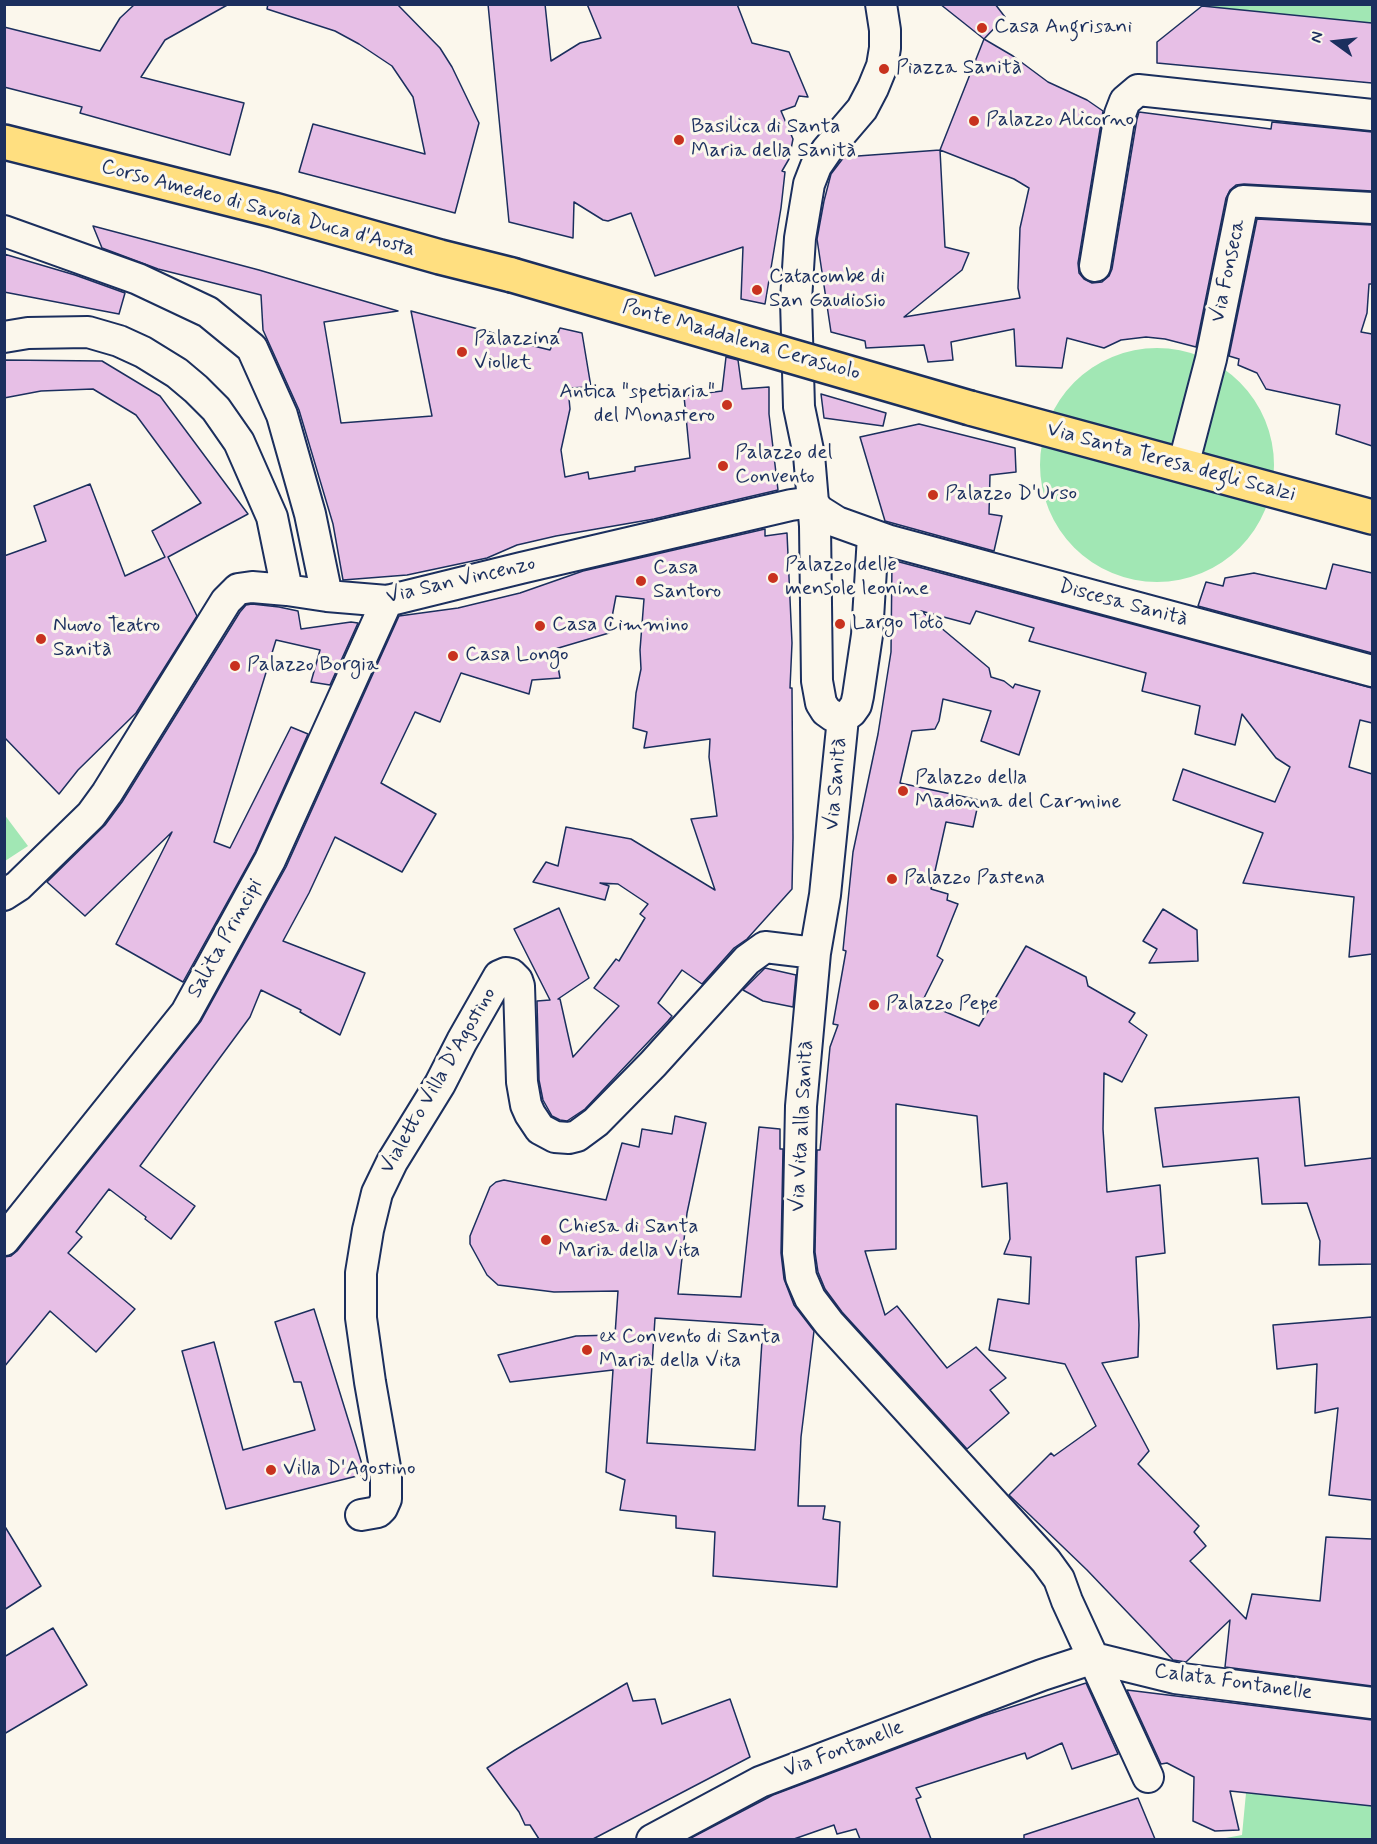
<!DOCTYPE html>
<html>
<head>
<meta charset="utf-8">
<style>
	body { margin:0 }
	#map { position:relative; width:1377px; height:1844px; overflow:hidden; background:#fbf7ec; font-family:Mynerve,sans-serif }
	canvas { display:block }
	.frame { position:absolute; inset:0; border:6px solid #1b2f5e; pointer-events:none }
	.north { position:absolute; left:1305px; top:12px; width:60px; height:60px; -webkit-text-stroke:4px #fbf7ec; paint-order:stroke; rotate:285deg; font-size:16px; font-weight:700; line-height:24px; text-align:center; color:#1b2f5e }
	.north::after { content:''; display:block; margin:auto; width:21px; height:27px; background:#1b2f5e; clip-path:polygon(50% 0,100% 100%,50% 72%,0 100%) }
</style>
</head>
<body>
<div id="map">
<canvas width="1377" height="1844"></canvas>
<div class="frame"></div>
<div class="north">N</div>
</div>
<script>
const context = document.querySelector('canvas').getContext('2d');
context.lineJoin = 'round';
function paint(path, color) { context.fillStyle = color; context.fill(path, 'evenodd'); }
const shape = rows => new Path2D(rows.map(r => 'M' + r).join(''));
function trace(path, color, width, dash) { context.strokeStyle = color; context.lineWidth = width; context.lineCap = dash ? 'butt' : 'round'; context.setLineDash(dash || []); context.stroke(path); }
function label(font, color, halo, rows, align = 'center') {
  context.font = font + ' Mynerve,sans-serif'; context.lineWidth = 6; context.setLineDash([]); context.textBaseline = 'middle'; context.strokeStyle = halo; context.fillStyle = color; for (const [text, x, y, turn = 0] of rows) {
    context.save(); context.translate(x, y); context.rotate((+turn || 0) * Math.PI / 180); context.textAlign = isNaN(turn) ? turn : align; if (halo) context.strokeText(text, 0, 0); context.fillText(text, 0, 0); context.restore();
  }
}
const green = shape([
	[1203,4,1372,5,1372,23,1202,6],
	'1040 465a117 117 0 1 1 234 0a117 117 0 1 1-234 0Z',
	[4,814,28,846,5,861,4,861],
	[1246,1793,1372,1806,1372,1839,1215,1840,1242,1835]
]);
const building = shape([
	[135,4,229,4,165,40,141,77,244,103,230,155,80,113,82,107,4,87,4,27,100,51,120,18,135,4],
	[268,4,397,4,440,48,452,67,479,123,455,213,299,172,313,124,425,154,413,97,392,66,359,44,335,31,267,9,268,4],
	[488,4,545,4,551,61,580,43,601,38,587,4,737,4,752,43,789,52,808,97,799,96,795,106,781,111,793,139,789,159,782,171,785,172,781,208,765,304,741,299,743,247,655,276,631,213,608,221,603,220,574,202,573,238,509,222,488,4],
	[940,4,995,4,1005,17,984,39,940,4],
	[1202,6,1372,23,1372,83,1157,63,1157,42,1202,6],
	[984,39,1013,56,1048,82,1087,100,1103,111,1078,263,1079,273,1084,279,1092,283,1102,282,1109,276,1112,269,1137,119,1139,112,1271,129,1272,122,1372,132,1372,191,1244,184,1236,185,1230,190,1226,198,1196,347,1165,339,1146,337,1121,340,1104,348,1067,338,1062,368,1016,366,1014,329,951,342,953,360,928,362,924,345,866,348,865,341,831,332,817,239,824,201,831,174,844,157,940,150,984,39],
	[940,150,1014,179,1029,188,1020,228,1018,288,1020,298,904,317,962,270,969,253,945,247,940,150],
	[1257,219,1372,225,1372,284,1369,284,1367,313,1361,332,1372,334,1372,446,1336,434,1340,405,1266,389,1257,373,1238,365,1239,359,1229,356,1257,219],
	[93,226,259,270,398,311,324,322,341,423,432,416,411,311,493,333,501,338,550,350,560,328,582,333,591,387,568,388,570,409,561,450,565,477,588,472,589,479,635,471,635,467,690,458,684,396,722,391,726,357,738,360,742,389,769,387,769,414,778,490,654,519,556,536,517,545,487,558,407,575,343,580,333,524,299,410,263,330,261,295,158,269,102,248,93,226],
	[4,254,75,275,125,293,119,314,4,292,4,254],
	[4,360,102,361,160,396,248,514,168,557,197,616,136,713,78,770,59,794,4,737,4,556,46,541,34,506,90,484,125,576,165,557,152,531,201,503,136,415,93,389,41,391,4,398,4,360],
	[821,394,886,413,883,426,824,418,821,394],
	[919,424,1015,448,1016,472,990,475,989,514,1002,516,994,551,885,521,860,437,919,424],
	[765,529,765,536,787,533,792,643,790,688,792,688,793,838,792,889,747,939,734,948,702,984,682,970,658,1003,672,1016,668,1021,585,1109,567,1121,560,1120,552,1116,543,1100,539,1080,537,1001,550,1000,514,929,559,908,589,978,558,999,560,999,573,1057,619,1006,594,988,616,959,619,961,645,918,640,914,648,904,618,884,600,883,609,886,605,900,533,882,546,862,558,866,566,827,631,839,715,890,691,819,717,816,709,757,710,739,644,748,647,732,633,728,636,693,641,669,640,650,644,599,616,596,609,633,555,649,560,678,532,680,529,694,461,673,440,722,415,712,381,783,436,814,402,872,335,837,309,893,283,941,365,973,340,1035,300,1012,301,1010,261,990,250,1017,140,1166,195,1206,171,1239,145,1219,146,1217,109,1189,76,1232,82,1237,68,1253,135,1309,96,1352,50,1311,4,1367,4,1257,11,1256,17,1251,201,1021,286,867,399,616,458,608,520,593,583,571,765,529],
	[892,560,1372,688,1372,723,1360,720,1349,767,1372,774,1372,954,1349,957,1354,897,1243,883,1263,833,1173,800,1183,769,1275,802,1290,767,1276,758,1242,714,1235,745,1195,734,1200,706,1142,691,1146,673,1029,641,1034,628,976,611,970,624,921,611,989,668,991,677,1004,681,1013,688,1015,684,1040,691,1019,755,981,741,991,711,943,699,939,721,935,729,912,731,900,783,979,800,973,827,946,822,931,889,948,894,947,900,958,904,937,956,943,960,922,1002,979,1026,1026,946,1086,977,1088,986,1135,1013,1129,1022,1147,1035,1122,1082,1104,1073,1103,1129,1107,1192,1160,1185,1165,1253,1136,1257,1139,1325,1138,1357,1102,1363,1149,1451,1138,1464,1199,1526,1194,1532,1206,1546,1190,1561,1246,1619,1252,1594,1320,1601,1326,1537,1372,1539,1372,1686,1225,1667,1230,1620,1186,1662,1173,1660,1087,1570,1009,1495,1051,1453,1054,1456,1096,1426,1065,1364,989,1350,998,1299,1029,1304,1031,1257,1004,1254,1010,1239,1007,1183,982,1187,977,1116,896,1104,896,1249,865,1251,885,1315,897,1306,947,1368,976,1347,1006,1378,990,1390,1009,1413,967,1449,842,1312,825,1289,818,1272,815,1252,817,1150,820,1150,830,1047,838,1025,833,1024,846,951,843,950,853,852,878,734,891,652,892,560],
	[1333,564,1372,573,1372,653,1198,606,1206,582,1223,586,1225,578,1254,573,1326,589,1333,564],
	[252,604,279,607,298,611,301,629,351,622,358,623,330,685,311,682,320,650,276,640,214,842,230,848,291,727,308,734,255,852,183,982,116,944,172,832,85,916,47,882,105,825,122,802,240,612,246,605,252,604],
	[1163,909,1197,930,1198,961,1149,963,1157,949,1143,941,1163,909],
	[765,968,796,975,793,1007,763,1001,743,990,765,968],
	[1299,1097,1305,1166,1372,1158,1372,1264,1319,1265,1320,1241,1307,1203,1262,1204,1258,1158,1163,1167,1155,1108,1299,1097],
	[675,1116,706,1123,687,1213,678,1294,741,1297,759,1127,780,1129,780,1149,783,1149,781,1253,784,1279,794,1305,814,1331,801,1437,798,1506,825,1506,823,1519,840,1522,837,1587,713,1576,715,1532,676,1528,676,1516,620,1510,625,1480,606,1472,613,1370,510,1382,498,1355,576,1336,615,1335,618,1291,554,1292,498,1285,487,1275,470,1244,470,1236,490,1187,496,1182,504,1180,606,1200,622,1143,639,1147,642,1129,672,1134,675,1116],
	[655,1318,763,1325,755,1450,647,1443,655,1318],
	[314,1309,365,1474,226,1509,182,1351,214,1342,243,1450,315,1430,301,1382,294,1382,275,1322,314,1309],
	[1372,1317,1372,1500,1329,1495,1338,1408,1315,1413,1317,1364,1277,1369,1273,1325,1372,1317],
	[4,1525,41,1586,4,1610,4,1525],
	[53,1628,87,1685,4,1734,4,1657,53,1628],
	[627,1683,633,1701,655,1699,662,1724,730,1699,750,1757,593,1839,539,1839,530,1825,525,1825,519,1812,487,1768,515,1750,627,1683],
	[1086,1683,1118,1754,1072,1769,1062,1743,1027,1759,1025,1753,916,1788,921,1797,916,1799,931,1839,860,1839,856,1829,837,1834,834,1825,794,1839,689,1839,773,1795,983,1716,1086,1683],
	[1127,1690,1372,1720,1372,1806,1230,1791,1239,1830,1215,1831,1193,1821,1194,1777,1167,1763,1161,1764,1127,1690],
	[1138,1798,1155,1839,1024,1839,1024,1835,1138,1798]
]);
const minor = shape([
	[4,231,138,279,208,312,252,348,282,415,310,514,327,596],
	[1095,266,1120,114,1125,101,1138,90,1372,115],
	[4,337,28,333,88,332,119,341,143,352,177,373,196,389,216,409,239,442,272,517,287,590],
	[1183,466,1211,359,1243,201,1372,208],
	[813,502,818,510,837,522,890,541,1372,671],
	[843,718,825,895,815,953,801,1106,798,1253,801,1277,810,1298,829,1323,1046,1561,1059,1579,1067,1601,1148,1777],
	[843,718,833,716,826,711,821,703,817,681,815,526,809,455,799,407,796,300,800,238,809,184,816,166,827,150,862,109,873,88,882,66,885,48,885,30,881,4],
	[843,718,851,712,856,705,858,696,867,635,873,536],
	[4,895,18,886,91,815,107,793,226,601,238,589,252,587,287,590,327,596,387,601,521,568,791,505,813,502],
	[4,1240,186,1013,270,860,387,601],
	[361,1515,378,1512,382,1508,386,1499,386,1473,370,1382,361,1318,361,1273,368,1230,377,1193,392,1162,440,1084,462,1041,499,976,506,973,511,974,517,980,519,986,522,1082,526,1105,530,1114,540,1129,555,1137,569,1138,577,1136,596,1122,653,1064,747,960,765,947,815,953],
	[1094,1658,1175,1678,1372,1703],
	[652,1840,760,1782,1042,1675,1094,1658]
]);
const major = shape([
	[4,142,274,210,440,257,512,275],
	[970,408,1372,517]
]);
const majorBridge = shape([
	[512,275,970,408]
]);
const markers = [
	[982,28,6,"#c8321e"],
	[884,69,6,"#c8321e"],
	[974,121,6,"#c8321e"],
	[679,140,6,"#c8321e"],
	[757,290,6,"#c8321e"],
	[462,352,6,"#c8321e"],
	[727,405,6,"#c8321e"],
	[723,466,6,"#c8321e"],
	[933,495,6,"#c8321e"],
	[773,578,6,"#c8321e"],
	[641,581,6,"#c8321e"],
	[840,624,6,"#c8321e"],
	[540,626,6,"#c8321e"],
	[41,639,6,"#c8321e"],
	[453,656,6,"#c8321e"],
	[235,666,6,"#c8321e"],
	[903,791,6,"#c8321e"],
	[892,879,6,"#c8321e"],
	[874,1005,6,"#c8321e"],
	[546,1240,6,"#c8321e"],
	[587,1350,6,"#c8321e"],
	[271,1470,6,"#c8321e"]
];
const poiNames = [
	["Casa Angrisani",994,28],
	["Piazza Sanità",896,69],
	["Palazzo Alicorno",986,121],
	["Basilica di Santa",691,128],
	["Maria della Sanità",691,152],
	["Catacombe di",769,278],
	["San Gaudiosio",769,302],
	["Palazzina",474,340],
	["Viollet",474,364],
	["Antica \"spetiaria\"",715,393,"right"],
	["del Monastero",715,417,"right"],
	["Palazzo del",735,454],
	["Convento",735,478],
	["Palazzo D'Urso",945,495],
	["Palazzo delle",785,566],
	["mensole leonine",785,590],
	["Casa",653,569],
	["Santoro",653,593],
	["Largo Totò",852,624],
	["Casa Cimmino",552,626],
	["Nuovo Teatro",53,627],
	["Sanità",53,651],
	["Casa Longo",465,656],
	["Palazzo Borgia",247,666],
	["Palazzo della",915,779],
	["Madonna del Carmine",915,803],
	["Palazzo Pastena",904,879],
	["Palazzo Pepe",886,1005],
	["Chiesa di Santa",558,1228],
	["Maria della Vita",558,1252],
	["ex Convento di Santa",599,1338],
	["Maria della Vita",599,1362],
	["Villa D'Agostino",283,1470]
];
const streetNames = [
	["Corso Amedeo di Savoia Duca d'Aosta",258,209,15],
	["Via Fonseca",1229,271,-78],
	["Ponte Maddalena Cerasuolo",741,341,16],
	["Via Santa Teresa degli Scalzi",1171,463,15],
	["Via San Vincenzo",461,581,-13],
	["Discesa Sanità",1123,604,15],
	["Via Sanità",837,784,-85],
	["Salita Principi",226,939,-61],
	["Vialetto Villa D'Agostino",439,1081,-60],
	["Via Vita alla Sanità",803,1126,-87],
	["Calata Fontanelle",1233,1683,8],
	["Via Fontanelle",844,1750,-21]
];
paint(green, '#a1e7b4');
paint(building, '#e7bfe6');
trace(building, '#1b2f5e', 1.5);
trace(minor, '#1b2f5e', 34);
trace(major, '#1b2f5e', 38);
trace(minor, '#fbf7ec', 30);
trace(major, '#ffdf80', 33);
trace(majorBridge, '#1b2f5e', 38, []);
trace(majorBridge, '#ffdf80', 33);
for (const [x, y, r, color] of markers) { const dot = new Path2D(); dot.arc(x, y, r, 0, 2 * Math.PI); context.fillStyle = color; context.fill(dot); trace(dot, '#fbf7ec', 2); }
label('21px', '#1b2f5e', '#fbf7ec', poiNames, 'left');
label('21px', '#1b2f5e', '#fbf7ec', streetNames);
</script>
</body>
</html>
